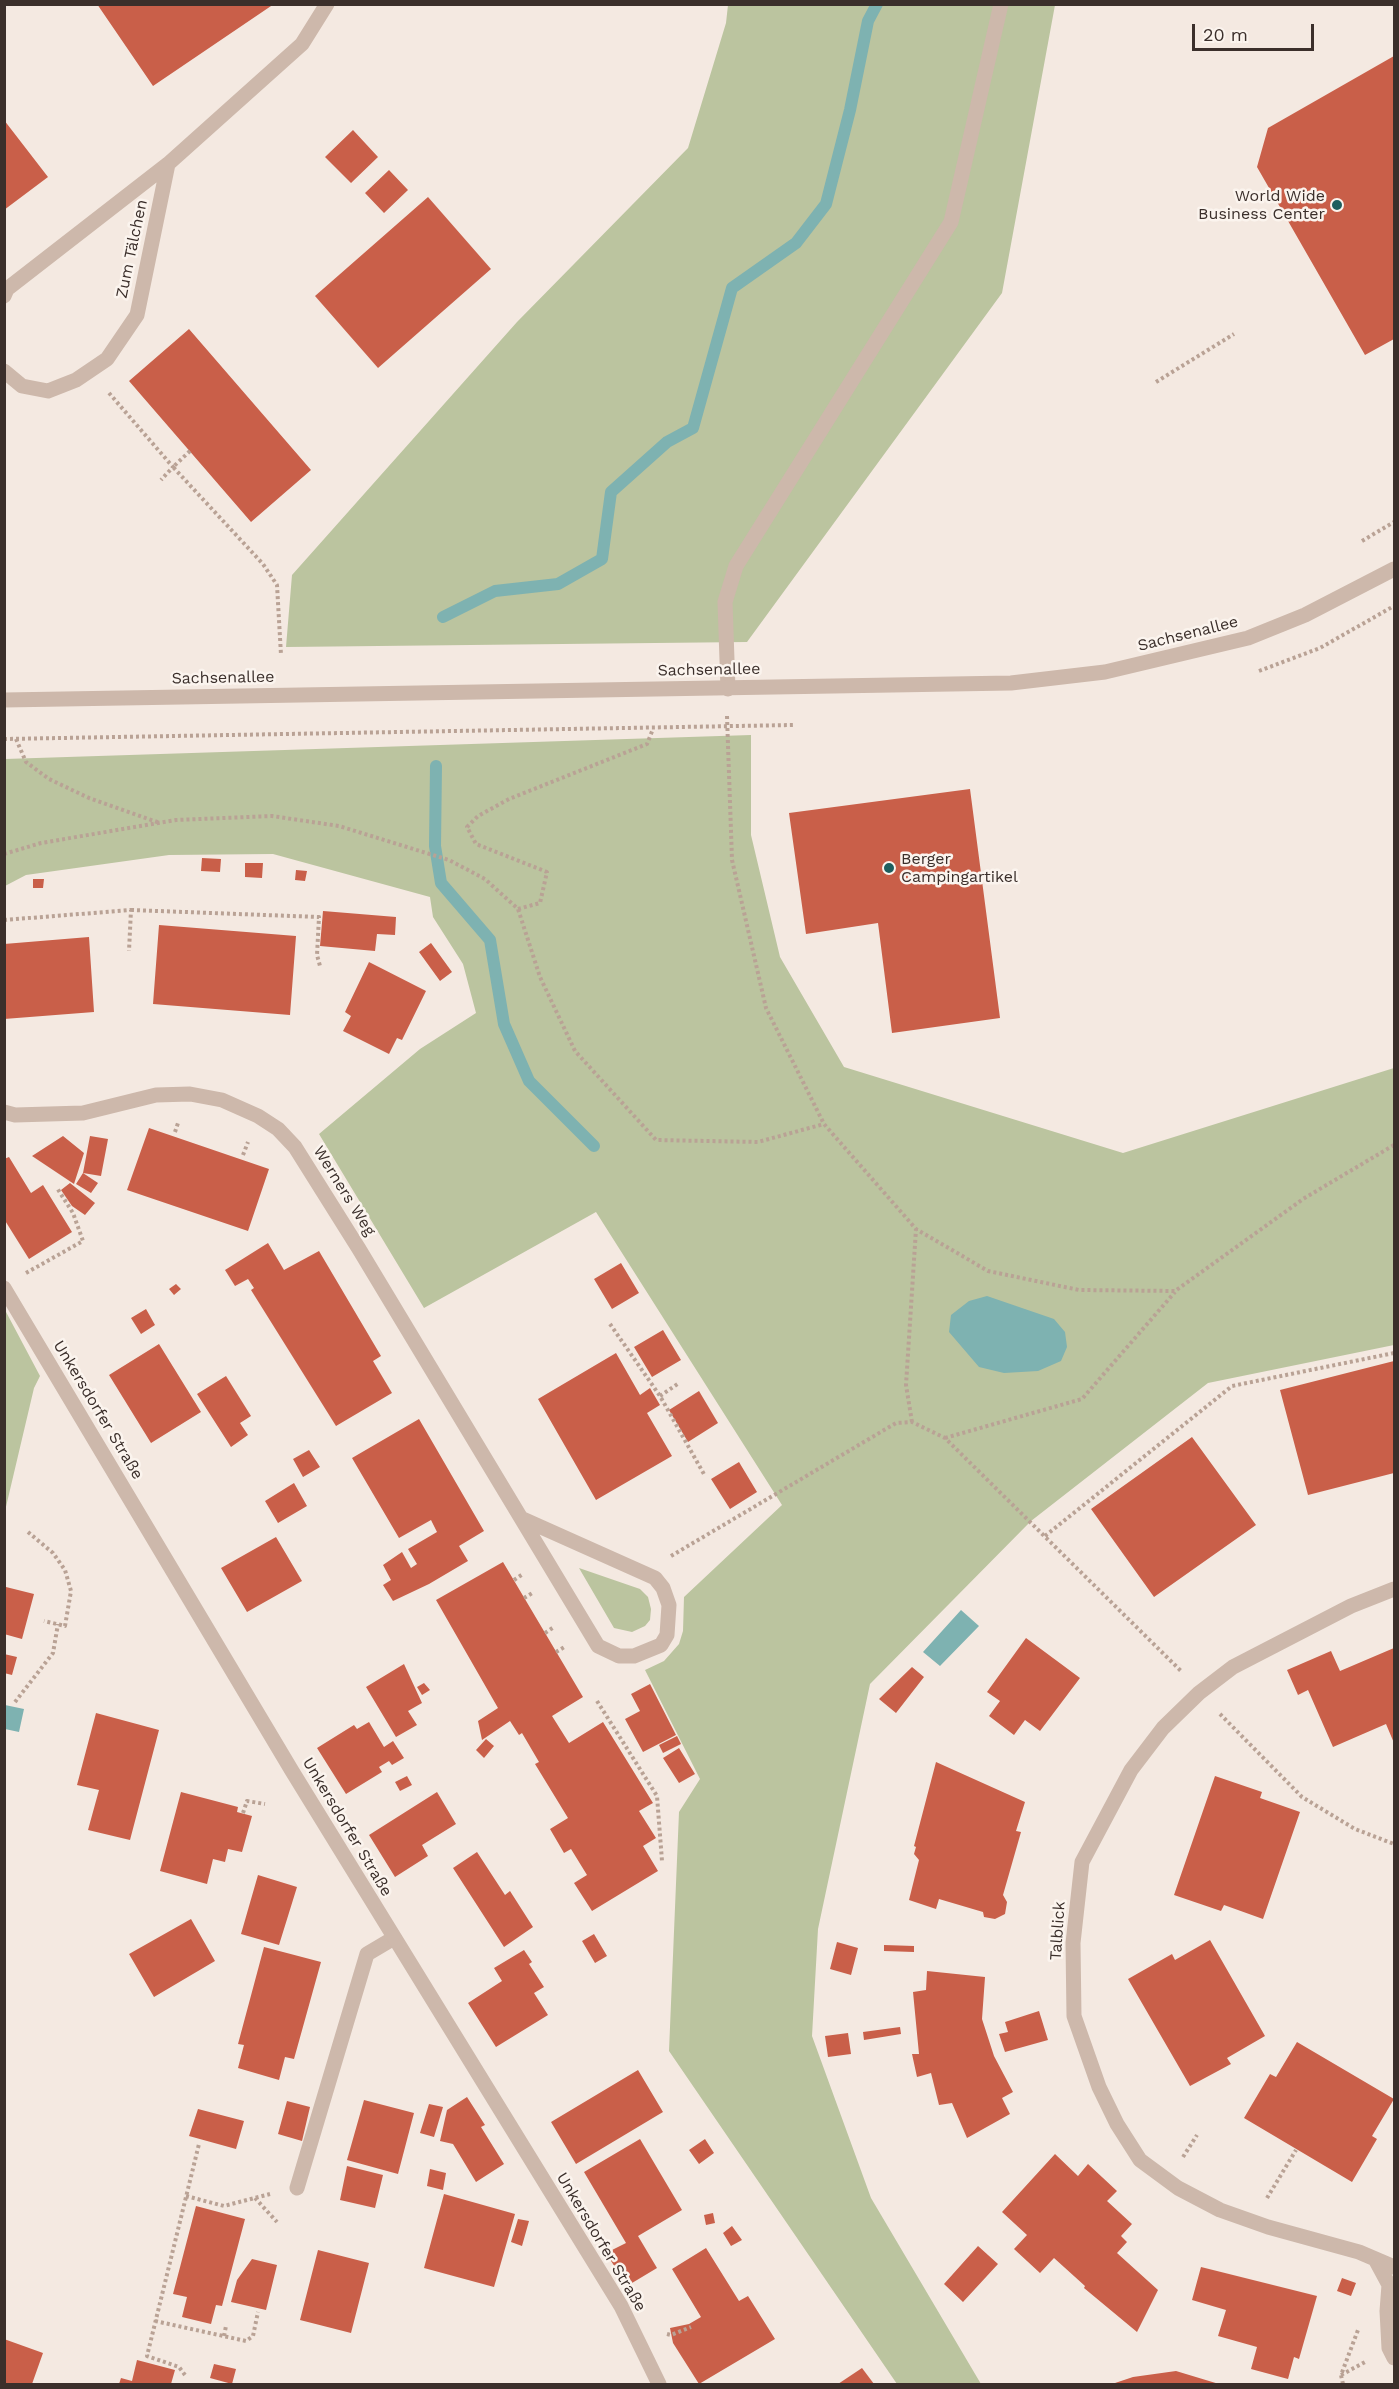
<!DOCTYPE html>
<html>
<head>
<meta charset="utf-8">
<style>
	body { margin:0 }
	#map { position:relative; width:1399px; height:2389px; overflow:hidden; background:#f4e9e1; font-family:"Work Sans",sans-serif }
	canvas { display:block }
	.frame { position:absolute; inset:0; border:6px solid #3b2f2b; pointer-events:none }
	.scale { position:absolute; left:1192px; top:24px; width:122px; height:27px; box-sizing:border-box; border:3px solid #3b2f2b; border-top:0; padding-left:8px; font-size:18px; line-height:21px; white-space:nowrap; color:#3b2f2b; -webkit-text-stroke:4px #fbf4ee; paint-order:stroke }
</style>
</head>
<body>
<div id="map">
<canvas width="1399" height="2389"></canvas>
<div class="frame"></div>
<div class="scale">20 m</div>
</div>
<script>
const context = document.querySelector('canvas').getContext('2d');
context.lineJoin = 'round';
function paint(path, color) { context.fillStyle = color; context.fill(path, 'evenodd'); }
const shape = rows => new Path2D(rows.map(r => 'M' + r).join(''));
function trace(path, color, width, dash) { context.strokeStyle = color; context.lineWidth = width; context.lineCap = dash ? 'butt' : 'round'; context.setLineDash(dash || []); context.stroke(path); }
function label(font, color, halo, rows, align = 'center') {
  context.font = font + ' "Work Sans",sans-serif'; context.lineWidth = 5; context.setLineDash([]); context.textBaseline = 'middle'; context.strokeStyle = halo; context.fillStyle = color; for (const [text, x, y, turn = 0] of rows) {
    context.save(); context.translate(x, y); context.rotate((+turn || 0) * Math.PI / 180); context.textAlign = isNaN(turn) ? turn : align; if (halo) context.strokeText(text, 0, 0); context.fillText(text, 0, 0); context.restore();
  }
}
const green = shape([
	[728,5,1055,5,1002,293,747,642,286,647,292,575,517,322,688,148,726,23],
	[751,735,751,835,780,957,844,1067,1123,1153,1394,1068,1394,1345,1208,1383,1031,1521,870,1684,818,1929,812,2036,871,2198,981,2384,897,2384,669,2051,679,1812,700,1779,645,1670,664,1661,679,1644,683,1631,684,1597,782,1505,596,1212,424,1308,319,1134,420,1049,476,1013,463,964,433,917,430,897,273,854,169,855,26,875,5,886,5,759],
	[5,1310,40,1376,34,1388,5,1511],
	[579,1568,640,1589,648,1597,651,1609,650,1620,645,1626,632,1632,614,1628]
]);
const water = shape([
	[987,1296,1054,1319,1065,1332,1067,1347,1061,1361,1038,1371,1004,1373,979,1367,949,1332,951,1315,969,1301],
	[961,1610,979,1626,940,1666,923,1652],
	[5,1705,24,1709,19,1732,5,1729]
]);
const stream = shape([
	[443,617,495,591,558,584,602,559,611,492,667,442,693,428,732,288,796,243,826,204,850,110,868,21,877,4],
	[436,766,435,846,441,883,490,940,504,1024,529,1081,594,1146]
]);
const building = shape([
	[97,4,274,4,153,86],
	[1394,56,1394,339,1365,355,1257,167,1268,128],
	[4,120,48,177,4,210],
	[353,130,378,157,351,183,325,157],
	[389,170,408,190,384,213,365,193],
	[428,197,491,269,378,368,315,296],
	[189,329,311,470,251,522,129,381],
	[970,789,1000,1018,892,1033,878,923,806,934,789,813],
	[202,858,221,859,220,872,201,871],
	[245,863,263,863,262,878,245,877],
	[296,870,307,871,305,881,295,880],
	[33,879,44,879,43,888,33,888],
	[323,911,396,917,395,935,377,934,375,951,320,946],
	[159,925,296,936,290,1015,153,1004],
	[89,937,94,1012,4,1019,4,944],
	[431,943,452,972,440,981,419,952],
	[369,962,426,991,402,1040,397,1038,389,1054,343,1031,351,1016,345,1012],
	[149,1128,269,1169,248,1231,127,1190],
	[63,1136,84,1153,74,1184,32,1156],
	[90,1136,108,1139,101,1176,83,1173,98,1183,91,1193,76,1184,83,1173],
	[9,1157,31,1193,43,1185,72,1232,29,1259,4,1219,4,1159],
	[70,1183,95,1203,85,1215,72,1206,61,1190],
	[268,1243,284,1270,319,1251,381,1356,373,1361,392,1393,336,1426,251,1290,254,1288,248,1279,235,1286,225,1270],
	[621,1263,639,1293,612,1309,594,1279],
	[176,1284,181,1289,174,1295,169,1289],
	[146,1309,155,1325,141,1334,131,1318],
	[663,1330,681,1360,652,1377,634,1347],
	[159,1344,201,1412,151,1443,109,1375],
	[616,1353,640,1395,650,1388,660,1405,647,1413,672,1456,596,1500,538,1399],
	[1394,1361,1394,1473,1308,1495,1280,1390],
	[226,1376,251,1416,240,1423,248,1435,231,1447,197,1394],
	[699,1391,718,1423,688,1442,669,1410],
	[419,1419,484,1531,459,1546,468,1561,429,1584,393,1601,383,1585,391,1580,383,1565,402,1552,411,1568,417,1564,408,1549,437,1532,431,1520,399,1538,352,1458],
	[1192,1437,1256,1525,1154,1597,1091,1509],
	[309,1450,320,1467,303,1477,293,1459],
	[739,1462,757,1492,730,1509,711,1479],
	[294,1483,307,1506,278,1523,265,1501],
	[276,1537,302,1581,247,1612,221,1568],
	[503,1562,583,1697,552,1716,569,1743,603,1722,653,1803,639,1811,656,1838,643,1846,658,1871,592,1911,574,1883,587,1875,571,1849,564,1853,550,1829,568,1818,535,1764,539,1762,522,1733,519,1735,510,1721,482,1740,478,1721,498,1708,436,1600],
	[6,1587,34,1594,22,1639,4,1634],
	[1026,1638,1080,1678,1040,1731,1025,1720,1014,1735,989,1716,1000,1701,987,1692],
	[1394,1648,1394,1743,1386,1724,1333,1747,1308,1690,1298,1695,1287,1670,1331,1651,1340,1671],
	[4,1654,17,1657,12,1675,4,1673],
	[404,1664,422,1703,408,1711,417,1725,396,1737,366,1687],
	[912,1667,924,1677,896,1713,879,1699],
	[424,1683,430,1690,422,1695,417,1687],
	[650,1684,676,1735,643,1752,625,1719,640,1711,631,1694],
	[96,1713,159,1730,130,1840,88,1830,99,1790,77,1785],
	[369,1722,384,1747,393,1741,404,1758,392,1765,389,1761,379,1767,382,1772,346,1794,317,1748,354,1725,357,1729],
	[677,1736,681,1744,663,1753,659,1745],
	[486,1739,494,1746,484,1758,476,1750],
	[679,1748,695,1774,679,1783,663,1758],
	[936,1762,1025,1802,1016,1831,1021,1832,1003,1895,1007,1902,1005,1914,995,1919,984,1917,983,1912,939,1899,936,1909,909,1900,919,1860,914,1854,916,1847,914,1846],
	[407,1776,412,1785,400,1791,395,1782],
	[1215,1776,1262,1792,1260,1798,1300,1812,1263,1919,1224,1905,1221,1911,1174,1895],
	[181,1792,238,1807,237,1812,252,1816,242,1852,228,1849,225,1862,213,1859,207,1884,160,1871],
	[437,1792,456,1824,422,1845,428,1856,395,1877,369,1835],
	[477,1852,505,1895,510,1891,533,1927,504,1947,453,1868],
	[258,1875,297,1887,279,1945,241,1934],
	[191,1919,215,1961,154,1997,129,1954],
	[594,1934,607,1956,595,1963,582,1941],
	[1210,1940,1265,2036,1227,2058,1231,2064,1190,2086,1128,1979,1172,1954,1175,1960],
	[837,1942,858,1948,851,1975,830,1969],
	[884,1945,914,1946,914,1952,884,1951],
	[264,1947,321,1962,294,2059,285,2057,279,2080,238,2068,244,2045,238,2044],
	[524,1950,532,1962,529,1964,544,1987,534,1993,548,2015,496,2047,468,2003,502,1981,494,1968],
	[927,1971,985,1977,982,2019,994,2056,1013,2092,1002,2098,1010,2114,967,2138,952,2103,939,2105,931,2073,917,2077,912,2054,919,2054,913,1992,926,1990],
	[1039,2011,1048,2040,1005,2052,999,2034,1008,2032,1005,2022],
	[900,2027,901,2034,864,2040,863,2032],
	[848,2033,851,2054,828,2057,825,2036],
	[1297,2042,1394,2099,1372,2136,1377,2139,1352,2182,1244,2118,1270,2074,1276,2077],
	[638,2070,663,2112,576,2164,551,2122],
	[467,2097,485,2125,481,2127,504,2164,476,2182,453,2144,440,2141,447,2110],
	[364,2100,414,2113,398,2174,347,2160],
	[287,2101,310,2107,302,2141,278,2134],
	[429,2104,443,2107,434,2137,420,2133],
	[198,2109,244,2121,236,2149,189,2136],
	[640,2139,682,2210,638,2236,657,2268,627,2286,606,2253,626,2243,584,2172],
	[705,2139,714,2153,699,2164,689,2150],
	[1055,2154,1078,2176,1088,2164,1117,2191,1107,2201,1132,2224,1121,2236,1127,2242,1117,2253,1158,2290,1137,2332,1084,2288,1085,2286,1054,2258,1040,2273,1014,2249,1027,2235,1002,2212],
	[347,2166,383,2175,375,2208,340,2200],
	[430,2169,446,2173,443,2190,427,2186],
	[444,2194,515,2214,494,2287,424,2268],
	[196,2206,245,2219,222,2306,216,2305,211,2324,182,2317,187,2297,173,2294],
	[713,2213,715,2223,706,2225,704,2215],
	[518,2219,529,2221,522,2246,511,2242],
	[732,2226,742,2240,731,2246,723,2233],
	[978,2246,998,2264,963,2302,944,2284],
	[706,2248,739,2301,748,2296,775,2339,699,2384,673,2343,670,2328,689,2324,701,2317,672,2269],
	[318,2250,369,2263,351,2333,300,2320],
	[252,2259,277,2265,266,2310,231,2302,237,2280],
	[1201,2267,1317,2296,1299,2359,1294,2357,1288,2379,1251,2369,1257,2347,1218,2336,1226,2310,1192,2300],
	[1342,2278,1356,2283,1351,2296,1337,2291],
	[4,2339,43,2353,32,2384,4,2384],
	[137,2360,175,2370,171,2384,119,2384,121,2378,132,2381],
	[214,2364,236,2369,232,2384,210,2378],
	[862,2368,874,2384,838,2384],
	[1176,2371,1219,2384,1112,2384,1133,2377]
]);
const path = shape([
	[1156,382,1234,334],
	[109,393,173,467,161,480],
	[190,451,173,467,263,564,277,585,281,655],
	[1362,541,1394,522],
	[1259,671,1320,648,1394,606],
	[727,716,732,860,766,1008,824,1124,916,1229,988,1271,1079,1290,1175,1291,1303,1199,1394,1145],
	[4,739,793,725],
	[16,739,26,762,49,779,89,798,160,823],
	[4,854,41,843,176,820,272,816,339,826,449,860,485,879,518,909,540,977,575,1051,656,1140,758,1142,824,1124],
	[518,909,540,903,547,872,476,844,467,827,478,816,509,799,647,744,653,729],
	[131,910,319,917,317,955,320,966],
	[4,920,131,910,129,951],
	[175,1132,178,1123],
	[243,1155,248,1142],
	[26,1273,83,1241,73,1213,57,1188],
	[610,1324,660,1396,705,1476],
	[660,1396,679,1383],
	[912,1422,906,1385,916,1229],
	[945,1438,1082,1399,1175,1292],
	[28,1532,53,1553,65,1570,71,1591,65,1626,44,1621],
	[1045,1536,1232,1386,1394,1353],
	[671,1556,896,1423,912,1422,945,1438,1182,1672],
	[514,1580,523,1574],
	[524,1598,534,1592],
	[545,1633,554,1627],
	[556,1652,566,1646],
	[597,1701,657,1796,662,1861],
	[15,1702,53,1653,58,1624],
	[1220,1714,1302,1797,1355,1829,1394,1844],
	[243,1813,247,1801,265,1804],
	[1183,2157,1197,2135],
	[186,2196,224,2206,270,2194],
	[255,2198,277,2222],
	[1267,2198,1296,2150],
	[155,2321,246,2341,253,2336,258,2312],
	[667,2334,671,2335,691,2327],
	[224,2336,226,2326],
	[185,2375,179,2367,147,2356,199,2144],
	[1341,2375,1365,2362],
	[1343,2384,1341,2375,1358,2330]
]);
const lane = shape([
	[728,689,725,602,736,566,951,222,1001,4],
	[297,2188,367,1954,394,1938]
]);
const street = shape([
	[4,296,7,289,168,164,302,44,327,4],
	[4,371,22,386,48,391,76,380,107,359,137,315,168,164],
	[4,700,1011,683,1105,672,1248,638,1305,615,1394,569],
	[4,1112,15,1115,83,1113,156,1095,190,1094,222,1100,258,1116,278,1129,295,1147,359,1249,598,1646,619,1656,634,1656,661,1645,667,1635,669,1605,663,1588,655,1578,523,1519],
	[4,1288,292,1771,621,2306,659,2384],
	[1394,1589,1351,1606,1233,1667,1199,1693,1163,1728,1131,1770,1082,1862,1073,1943,1074,2016,1099,2087,1117,2124,1140,2160,1178,2188,1220,2210,1268,2227,1359,2252,1394,2267],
	[1375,2259,1389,2285,1387,2311,1389,2348,1394,2358]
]);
const markers = [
	[1337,205,6,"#1e5e5e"],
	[889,868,6,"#1e5e5e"]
];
const poiNames = [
	["World Wide",1325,196],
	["Business Center",1325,214],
	["Berger",901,859,"left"],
	["Campingartikel",901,877,"left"]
];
const streetNames = [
	["Zum Tälchen",132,249,-78],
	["Sachsenallee",1188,634,-14],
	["Sachsenallee",709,670,-1],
	["Sachsenallee",223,678,-1],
	["Werners Weg",344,1191,58],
	["Unkersdorfer Straße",98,1410,59],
	["Unkersdorfer Straße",347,1827,59],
	["Talblick",1058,1931,-86],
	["Unkersdorfer Straße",601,2242,59]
];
paint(green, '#bbc49f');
paint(water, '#7eb2b1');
trace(stream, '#7eb2b1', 12);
paint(building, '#c95f49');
trace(path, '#b9a295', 4, [3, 3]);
trace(lane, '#cdb8ab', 15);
trace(street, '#cdb8ab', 15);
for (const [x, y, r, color] of markers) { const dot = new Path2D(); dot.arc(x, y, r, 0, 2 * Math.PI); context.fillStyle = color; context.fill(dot); trace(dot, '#fbf4ee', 2); }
label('16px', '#3b2f2b', '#fbf4ee', poiNames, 'right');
label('16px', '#3b2f2b', '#fbf4ee', streetNames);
</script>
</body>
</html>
